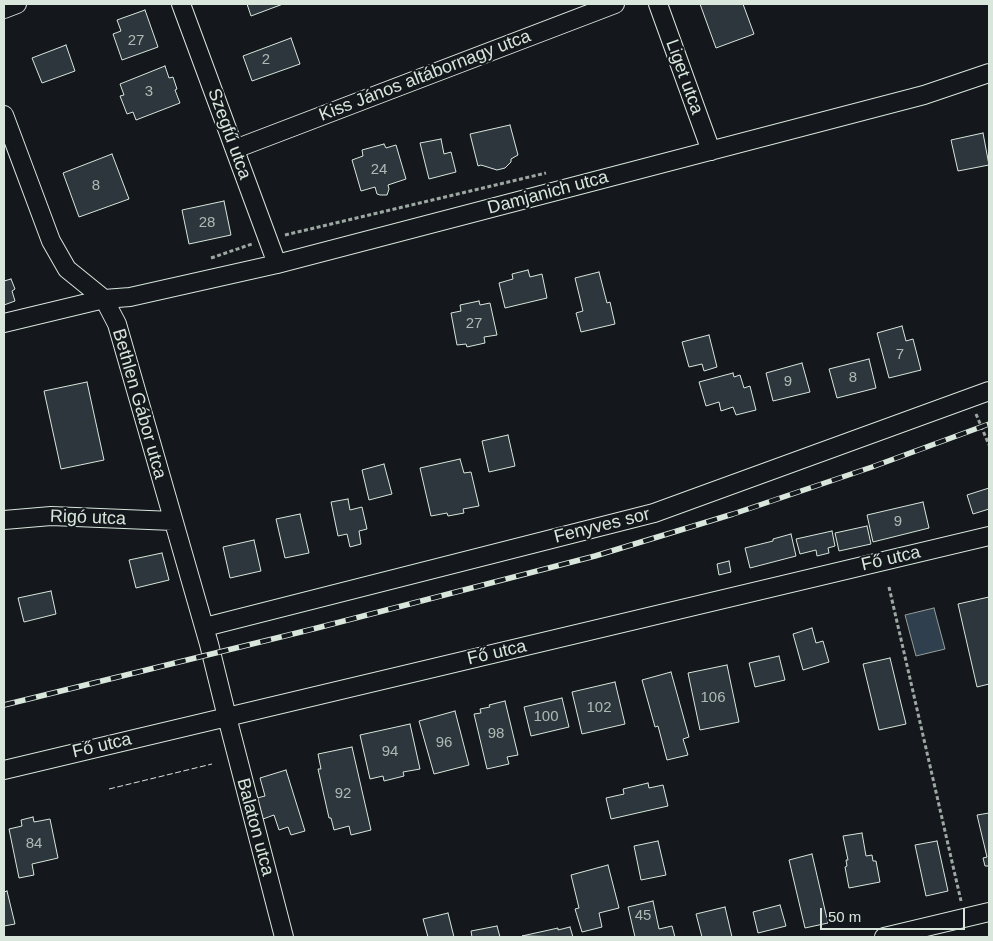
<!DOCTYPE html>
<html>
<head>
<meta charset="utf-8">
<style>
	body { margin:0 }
	#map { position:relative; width:993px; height:941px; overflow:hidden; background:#14181c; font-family:Helvetica,sans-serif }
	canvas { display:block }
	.frame { position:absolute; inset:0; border:5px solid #d8e6dc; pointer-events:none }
	.scale { position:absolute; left:820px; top:908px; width:145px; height:22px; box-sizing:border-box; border:2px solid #d8e6dc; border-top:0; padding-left:6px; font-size:15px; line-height:18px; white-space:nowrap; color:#d8e6dc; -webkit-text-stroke:4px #14181c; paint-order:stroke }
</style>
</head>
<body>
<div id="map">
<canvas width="993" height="941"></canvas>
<div class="frame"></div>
<div class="scale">50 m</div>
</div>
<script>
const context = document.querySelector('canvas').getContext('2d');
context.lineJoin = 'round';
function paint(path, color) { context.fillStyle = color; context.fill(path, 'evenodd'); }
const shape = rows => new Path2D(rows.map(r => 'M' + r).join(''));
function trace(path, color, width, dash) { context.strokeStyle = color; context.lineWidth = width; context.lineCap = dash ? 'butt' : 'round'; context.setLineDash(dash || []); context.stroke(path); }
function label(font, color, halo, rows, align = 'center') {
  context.font = font + ' Helvetica,sans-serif'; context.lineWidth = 4; context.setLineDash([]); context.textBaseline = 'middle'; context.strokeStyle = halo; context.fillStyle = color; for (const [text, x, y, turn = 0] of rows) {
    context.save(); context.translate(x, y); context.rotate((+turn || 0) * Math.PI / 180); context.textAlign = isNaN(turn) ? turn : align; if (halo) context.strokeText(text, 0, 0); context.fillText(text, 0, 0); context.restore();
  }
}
const water = shape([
	[934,608,945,649,916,656,905,615,934,608]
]);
const building = shape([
	[247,4,283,4,251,16,247,4],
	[700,4,743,4,754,34,716,48,700,4],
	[145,10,158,47,122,60,113,34,121,31,117,20,145,10],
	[291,38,300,64,252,81,243,56,291,38],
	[66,45,75,71,42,83,32,58,66,45],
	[165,66,169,78,173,77,177,89,175,90,180,103,136,120,133,112,127,114,120,96,124,95,120,84,165,66],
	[510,125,518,155,511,159,511,162,505,168,497,170,481,165,478,166,470,134,510,125],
	[983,133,989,165,958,171,951,140,983,133],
	[441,139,444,154,451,152,456,172,429,179,420,143,441,139],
	[384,144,386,148,396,145,406,179,388,185,389,189,387,195,380,195,377,194,375,187,361,191,352,160,363,156,362,150,384,144],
	[112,154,129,199,79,217,63,173,112,154],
	[224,201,231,235,189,244,182,210,224,201],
	[528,270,530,277,542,274,547,298,505,308,499,283,513,279,512,274,528,270],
	[599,272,607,303,610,302,615,324,581,332,576,313,583,311,575,278,599,272],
	[11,279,15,289,12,291,15,301,4,305,4,281,11,279],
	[479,301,480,305,490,303,497,335,484,337,485,343,467,347,466,344,457,345,451,313,461,311,460,305,479,301],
	[902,326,906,341,913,339,921,370,889,378,877,333,902,326],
	[709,335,717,367,704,371,702,364,689,367,682,342,709,335],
	[869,359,876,388,837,398,829,369,869,359],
	[802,363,810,392,773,401,766,373,802,363],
	[733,373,734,377,740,375,744,388,750,386,756,410,736,415,733,407,721,411,719,402,706,406,699,382,733,373],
	[87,382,104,460,61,469,44,391,87,382],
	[508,435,515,466,489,472,482,441,508,435],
	[460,459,464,473,471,472,479,506,463,509,464,513,448,516,447,513,431,516,420,468,460,459],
	[384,464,392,494,369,500,362,470,384,464],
	[989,488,989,509,973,514,967,495,989,488],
	[348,499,350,510,362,507,367,529,359,531,361,544,350,547,347,534,338,536,331,502,348,499],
	[923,502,929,528,873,542,867,515,923,502],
	[300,514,309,553,285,558,276,519,300,514],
	[867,526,871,544,839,551,835,533,867,526],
	[832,531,835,546,828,548,829,553,817,556,816,550,800,554,796,539,832,531],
	[791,534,796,556,750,568,745,548,773,541,773,539,791,534],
	[254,540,261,571,230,578,223,547,254,540],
	[162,553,169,580,136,588,129,560,162,553],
	[729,561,731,572,719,575,717,564,729,561],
	[51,591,56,614,24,622,18,598,51,591],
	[989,597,989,684,977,687,958,604,989,597],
	[812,628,816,643,823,641,829,662,803,670,793,634,812,628],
	[779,656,785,680,755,687,749,663,779,656],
	[890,658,906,724,879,730,863,664,890,658],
	[727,665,739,722,700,730,688,673,727,665],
	[671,672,689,737,683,739,688,755,667,760,658,726,655,727,642,680,671,672],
	[615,682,625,724,582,734,572,692,615,682],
	[562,698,569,727,531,736,524,707,562,698],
	[505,701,518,755,507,757,509,764,487,769,474,714,481,713,480,709,490,707,489,705,505,701],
	[455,711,469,765,434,774,419,721,455,711],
	[410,724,420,769,403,772,404,776,384,781,383,776,370,779,360,735,410,724],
	[352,747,371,830,351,835,349,826,334,830,331,818,329,818,318,769,321,769,318,754,352,747],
	[286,770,305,831,291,835,288,827,279,830,274,815,263,819,257,798,265,796,260,778,286,770],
	[648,783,649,788,663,785,668,806,611,819,606,798,624,794,623,789,648,783],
	[989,813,989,868,989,866,985,866,983,858,987,857,977,815,989,813],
	[33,817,34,822,50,819,58,858,32,864,34,875,19,878,9,829,22,826,21,820,33,817],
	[862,833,866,856,872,855,873,861,876,861,880,882,849,888,845,867,847,866,846,860,848,860,843,836,862,833],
	[658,841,666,875,641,880,634,846,658,841],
	[937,841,948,891,926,896,915,845,937,841],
	[812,854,828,923,805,928,789,860,812,854],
	[608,865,619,908,599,913,602,927,582,932,575,909,579,908,571,875,608,865],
	[7,891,15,924,4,926,4,892,7,891],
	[653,901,659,929,672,926,675,937,635,937,628,907,653,901],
	[780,905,786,926,758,933,753,912,780,905],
	[725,907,732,937,702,937,696,914,725,907],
	[448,913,454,937,428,937,423,919,448,913],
	[497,926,500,937,472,937,471,931,497,926],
	[570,927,573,937,522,936,558,928,558,930,570,927]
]);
const path = shape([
	[285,235,546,173],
	[211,258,252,244],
	[976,414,989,445],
	[889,587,961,901]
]);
const street = shape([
	[181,4,277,264],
	[658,4,711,151],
	[4,9,17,4],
	[4,115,51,241,67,269,104,299,117,324,209,644,227,717,284,937],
	[235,149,615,4],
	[4,323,104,299,130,297,277,264,924,95,989,73],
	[4,520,51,516,173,521],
	[205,627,654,513,989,391],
	[4,770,989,536],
	[884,937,989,912]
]);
const rail = shape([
	[4,705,313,629,595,556,733,514,872,467,989,424]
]);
const fence = shape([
	[109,789,212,764]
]);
const numberNames = [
	["27",136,41],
	["2",266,60],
	["3",149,92],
	["24",379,170],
	["8",96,186],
	["28",207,223],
	["27",474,324],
	["7",900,355],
	["8",853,378],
	["9",788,382],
	["9",898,522],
	["106",713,698],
	["102",599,708],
	["100",546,717],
	["98",496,734],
	["96",444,743],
	["94",390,752],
	["92",343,794],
	["84",34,844],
	["45",643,916]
];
const streetNames = [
	["Kiss János altábornagy utca",425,76,-21],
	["Liget utca",684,77,70],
	["Szegfű utca",229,134,70],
	["Damjanich utca",548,193,-15],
	["Bethlen Gábor utca",139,404,74],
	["Rigó utca",88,518,2],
	["Fenyves sor",602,526,-14],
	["Fő utca",891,559,-13],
	["Fő utca",497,653,-13],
	["Fő utca",102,746,-13],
	["Balaton utca",255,827,75]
];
paint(water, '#2f3f4d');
trace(water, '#939e99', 1);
paint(building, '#2c363c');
trace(building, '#d8e6dc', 1);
trace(street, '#d8e6dc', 20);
trace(path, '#9da8a2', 3, [4, 2.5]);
trace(street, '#14181c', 18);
trace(rail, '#d8e6dc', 5.5);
trace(rail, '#14181c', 4, [11]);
trace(fence, '#d8e6dc', 1, [6, 2.5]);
label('15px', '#adbab4', null, numberNames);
label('18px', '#d8e6dc', '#14181c', streetNames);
</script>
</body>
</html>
